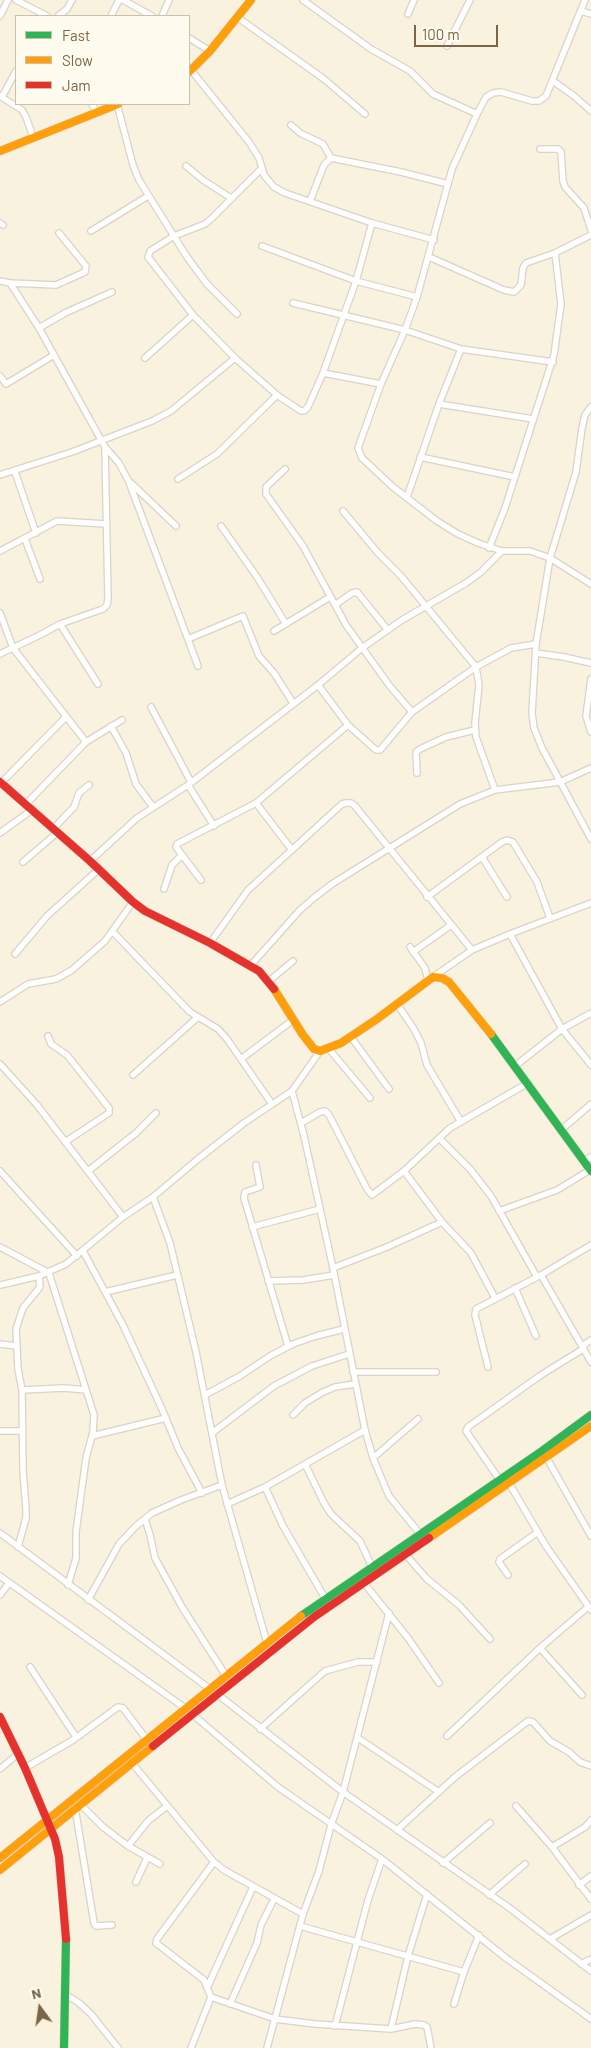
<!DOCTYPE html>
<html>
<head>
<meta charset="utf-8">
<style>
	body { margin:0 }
	#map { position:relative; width:591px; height:2048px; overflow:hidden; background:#f9f6ec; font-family:Barlow,sans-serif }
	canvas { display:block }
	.legend { position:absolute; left:15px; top:15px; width:175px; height:90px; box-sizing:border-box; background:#fffcef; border:1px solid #cbc0ac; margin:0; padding:6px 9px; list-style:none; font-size:15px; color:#7c6547 }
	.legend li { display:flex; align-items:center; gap:10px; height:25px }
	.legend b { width:25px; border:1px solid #cbc0ac }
	.north { position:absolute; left:15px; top:1983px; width:50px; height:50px; -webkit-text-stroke:4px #fffcef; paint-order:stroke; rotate:346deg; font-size:14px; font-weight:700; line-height:20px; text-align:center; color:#7c6547 }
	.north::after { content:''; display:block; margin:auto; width:18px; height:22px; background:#7c6547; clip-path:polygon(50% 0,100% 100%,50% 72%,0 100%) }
	.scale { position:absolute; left:414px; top:25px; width:84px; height:22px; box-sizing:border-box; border:2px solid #7c6547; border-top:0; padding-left:6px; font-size:15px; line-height:18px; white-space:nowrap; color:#7c6547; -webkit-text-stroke:4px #fffcef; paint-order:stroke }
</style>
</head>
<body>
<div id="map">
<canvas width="591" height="2048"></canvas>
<ul class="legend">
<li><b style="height:6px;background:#30b455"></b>Fast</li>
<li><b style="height:6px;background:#ff9f0a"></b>Slow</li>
<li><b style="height:6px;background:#e5322d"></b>Jam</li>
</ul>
<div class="north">N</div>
<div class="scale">100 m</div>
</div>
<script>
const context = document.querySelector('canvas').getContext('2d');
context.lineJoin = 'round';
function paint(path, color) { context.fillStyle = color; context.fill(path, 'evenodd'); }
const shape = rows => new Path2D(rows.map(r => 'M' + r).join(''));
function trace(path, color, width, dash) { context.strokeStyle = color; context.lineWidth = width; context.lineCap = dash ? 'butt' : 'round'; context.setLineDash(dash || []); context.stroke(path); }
const residential = shape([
	[0,0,591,0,591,2048,0,2048],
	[16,16,189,16,189,104,16,104]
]);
const street = shape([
	[16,0,47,16],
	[123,0,152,16],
	[303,0,371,49,410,71,433,94,477,114],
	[585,0,546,96,539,101,532,101,501,92,493,93,486,97,477,114,452,169,417,297,405,330,381,384,358,448,362,458,393,487,437,521,458,534,478,543,502,551,530,551,550,558,591,584],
	[581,11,591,14],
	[408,14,414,0],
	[0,16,8,0],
	[58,16,67,9,72,0],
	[111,16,119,0],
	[162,16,169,0],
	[237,17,324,79,365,114],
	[189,38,210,51],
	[447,46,470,0],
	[191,70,249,142,259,158,264,175,274,187,285,193,372,223,434,240],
	[553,81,574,96,591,111],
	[0,96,22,110,26,117,33,137],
	[2,97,16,71],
	[92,104,96,112],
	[117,104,133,165,139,180,187,257,207,284,237,314],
	[291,125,300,133,323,144,331,158],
	[540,149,558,149,561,152,563,181,565,187,584,208,591,230],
	[186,166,203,180,231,198],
	[262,168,211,219,205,224,174,236,150,251,148,257,193,315,235,358,277,395,301,411,304,411,308,407,323,373,356,281,372,223],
	[310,201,324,165,331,158,401,172,448,184],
	[0,223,3,225],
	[91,231,148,196],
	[262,246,356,281,417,297],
	[429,257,504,290,514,292,521,285,523,268,526,263,555,253,591,235],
	[0,281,10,283,56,285,85,272,86,266,59,233],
	[293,303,405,330,461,349,553,362],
	[39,328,65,313,112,292],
	[145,358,193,315],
	[323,373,381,384],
	[0,376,6,384,54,355],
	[439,404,533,419],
	[591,407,585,415,582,428,576,472,550,558,536,644,532,713,534,728,542,748,591,839],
	[105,447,119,463,129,482,198,666],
	[420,457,515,477],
	[285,469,266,487,266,494,303,546,346,625,389,685,412,712],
	[15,472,36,533],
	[0,475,72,452,152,421,171,411,235,358],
	[178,479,217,454,277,395],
	[131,483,176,526],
	[407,497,439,404,461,349],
	[343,511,378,553,401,576,476,667,479,685,475,723,476,737,495,790],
	[221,526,257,577,286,624],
	[25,539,40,579],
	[489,548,505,508,554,355,561,304,555,253],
	[0,551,57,521,106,524],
	[335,605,352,593,357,592,387,629],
	[0,613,13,648,86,742],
	[60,624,98,684],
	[274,631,330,597],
	[188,639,243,616,259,656,274,673,293,703],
	[536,653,564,657,591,663],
	[0,654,40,635,60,624,103,609,107,605,108,598,105,447,39,328,10,283],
	[591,679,586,716,591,732],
	[318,685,348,725,376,750,380,750,412,712,476,667,511,648,536,644],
	[151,707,191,782],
	[111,726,126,753,136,784,153,807],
	[417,773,416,752,420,749,446,737,475,730],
	[1,783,66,717],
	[188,785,214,826],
	[256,803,292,850],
	[25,805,86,742,122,720],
	[53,829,74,807,79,793,89,785],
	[0,833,32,810],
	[482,857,507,897],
	[90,861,137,818,188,785,318,685,362,648,402,620,466,583,481,572,502,551],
	[23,862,58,832],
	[201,880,176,847,177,844,256,803,348,725],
	[164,889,172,865,182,855],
	[427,897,502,842,507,840,513,842,537,882,550,918],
	[112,931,190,1012,218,1029,227,1039,272,1104],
	[510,934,562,1029,591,1065],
	[210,943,248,890,342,804,346,803,351,803,355,806,472,950],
	[410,947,425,968,428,980],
	[413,952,451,925],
	[15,954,47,916,99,869],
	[251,965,300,910,315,897,332,884,460,804,495,790,560,782,591,768],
	[433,977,472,950,510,934,591,903],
	[269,981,293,961],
	[0,1002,28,984,56,979,72,970,105,941,133,902],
	[397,1004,414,1029,421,1043,427,1065,461,1122],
	[48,1036,51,1044,67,1055,109,1108,109,1113,65,1142],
	[351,1037,389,1089],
	[329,1049,370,1098],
	[241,1059,293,1020],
	[0,1064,37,1105,123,1217],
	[515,1066,562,1029,591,1013],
	[133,1075,198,1017],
	[292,1091,304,1136,333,1268,365,1430,373,1458,389,1496,420,1534],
	[301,1123,320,1112,325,1111,329,1115,367,1189,372,1195,404,1171,450,1128,528,1083],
	[561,1130,591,1104],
	[439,1138,470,1169,491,1196,537,1277],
	[584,1161,591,1157],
	[256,1165,260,1187,245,1192,244,1198,288,1346],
	[0,1171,77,1256],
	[88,1171,136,1133,156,1113],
	[404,1171,442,1222,471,1253,495,1298],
	[153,1197,170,1243,196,1352,222,1485,267,1643],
	[499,1211,557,1190,590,1170],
	[252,1227,320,1209],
	[0,1247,49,1273,94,1415,93,1432,86,1458,76,1532,76,1558,68,1585],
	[83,1251,123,1325,162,1409,178,1448,202,1493],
	[333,1268,387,1247,442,1222],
	[541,1275,591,1362],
	[268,1281,303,1280,334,1275],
	[0,1285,39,1276,66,1264,123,1217,153,1197,198,1159,244,1123,292,1091,320,1051],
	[515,1288,536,1336],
	[105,1292,177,1275],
	[0,1344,16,1346],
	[488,1367,475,1315,476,1309,541,1275,591,1245],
	[353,1372,436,1372],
	[22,1390,64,1388,86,1390],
	[205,1395,240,1376,270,1356,293,1344,316,1336,344,1329],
	[293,1415,305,1403,323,1392,335,1387,355,1384],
	[0,1431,22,1431],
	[212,1433,274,1386,312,1366,349,1354],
	[92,1436,166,1418],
	[545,1455,591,1536],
	[373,1458,418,1419],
	[305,1464,324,1503,331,1514,360,1541,372,1567],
	[499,1479,466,1431,468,1427,541,1375,583,1349,585,1344,591,1340],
	[509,1483,546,1546,591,1610],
	[227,1504,265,1487],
	[145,1519,150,1535,155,1558,182,1607,226,1676],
	[0,1533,210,1689],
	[18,1547,26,1518,26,1508,23,1471,22,1390,18,1369,16,1329,23,1308,40,1287,39,1276],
	[406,1555,427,1579,459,1605,490,1639],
	[508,1575,499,1562,500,1559,538,1532],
	[0,1576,185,1708],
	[364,1583,408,1638,439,1683],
	[0,1595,9,1583],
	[325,1598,283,1526,265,1487,365,1430],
	[88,1600,119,1544,136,1526,152,1513,181,1500,222,1485],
	[540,1648,582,1695],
	[30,1667,76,1737],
	[217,1694,343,1792,511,1909,591,1971],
	[192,1714,278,1787,382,1859,506,1958,591,2019],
	[260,1729,325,1671,358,1662,377,1662],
	[447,1736,540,1648,588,1607],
	[358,1738,439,1792],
	[132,1763,214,1862,224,1870,303,1914],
	[25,1768,73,1740,118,1707,123,1708,147,1740],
	[0,1769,19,1753],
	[80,1804,103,1827,128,1846,160,1864],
	[516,1806,552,1847,591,1899],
	[75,1808,94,1923,96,1926,112,1925],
	[397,1830,455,1777,528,1721,533,1722,550,1741,569,1752,580,1762,591,1766],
	[128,1846,148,1821,167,1806],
	[552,1847,585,1827,591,1820],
	[214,1862,157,1939,156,1943,204,1980,211,1997,275,2019,315,2024,391,2029,415,2024,424,2025,427,2027,431,2048],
	[443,1863,490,1823],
	[136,1882,147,1858],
	[579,1885,591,1876],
	[489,1895,525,1864],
	[300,1926,464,1972],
	[550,1939,591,1915],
	[581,1964,591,1959],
	[207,1988,253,1887],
	[65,1994,79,2003,91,2014,118,2048],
	[230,2004,257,1943,261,1925,274,1899],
	[454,2004,464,1972,479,1935],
	[335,2026,368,1900,382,1859],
	[391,2029,408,1956,427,1894],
	[191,2048,211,1997],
	[267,2048,303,1914,319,1871,331,1825,343,1792,389,1613]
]);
const fast = shape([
	[491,1034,591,1171],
	[301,1616,542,1451,591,1415],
	[64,2048,66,1939]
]);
const slow = shape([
	[189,72,210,51,251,0],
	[0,151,118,104],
	[274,989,303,1035,314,1049,320,1051,341,1043,377,1019,433,977,442,978,449,982,491,1034],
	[429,1538,591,1426],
	[0,1858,301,1616],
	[0,1870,153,1746]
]);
const jam = shape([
	[0,782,90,861,133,902,145,911,210,943,259,971,274,989],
	[0,1717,25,1768,55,1839,59,1857,66,1939],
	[153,1746,314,1617,429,1538]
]);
paint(residential, '#f8f2de');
trace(street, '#d9d3ca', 8);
trace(fast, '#d8d2c6', 9);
trace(slow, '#d8d2c6', 9);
trace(jam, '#d8d2c6', 9);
trace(street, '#fefefc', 5.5);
trace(fast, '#30b455', 8);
trace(slow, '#ff9f0a', 8);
trace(jam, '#e5322d', 8);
</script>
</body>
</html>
